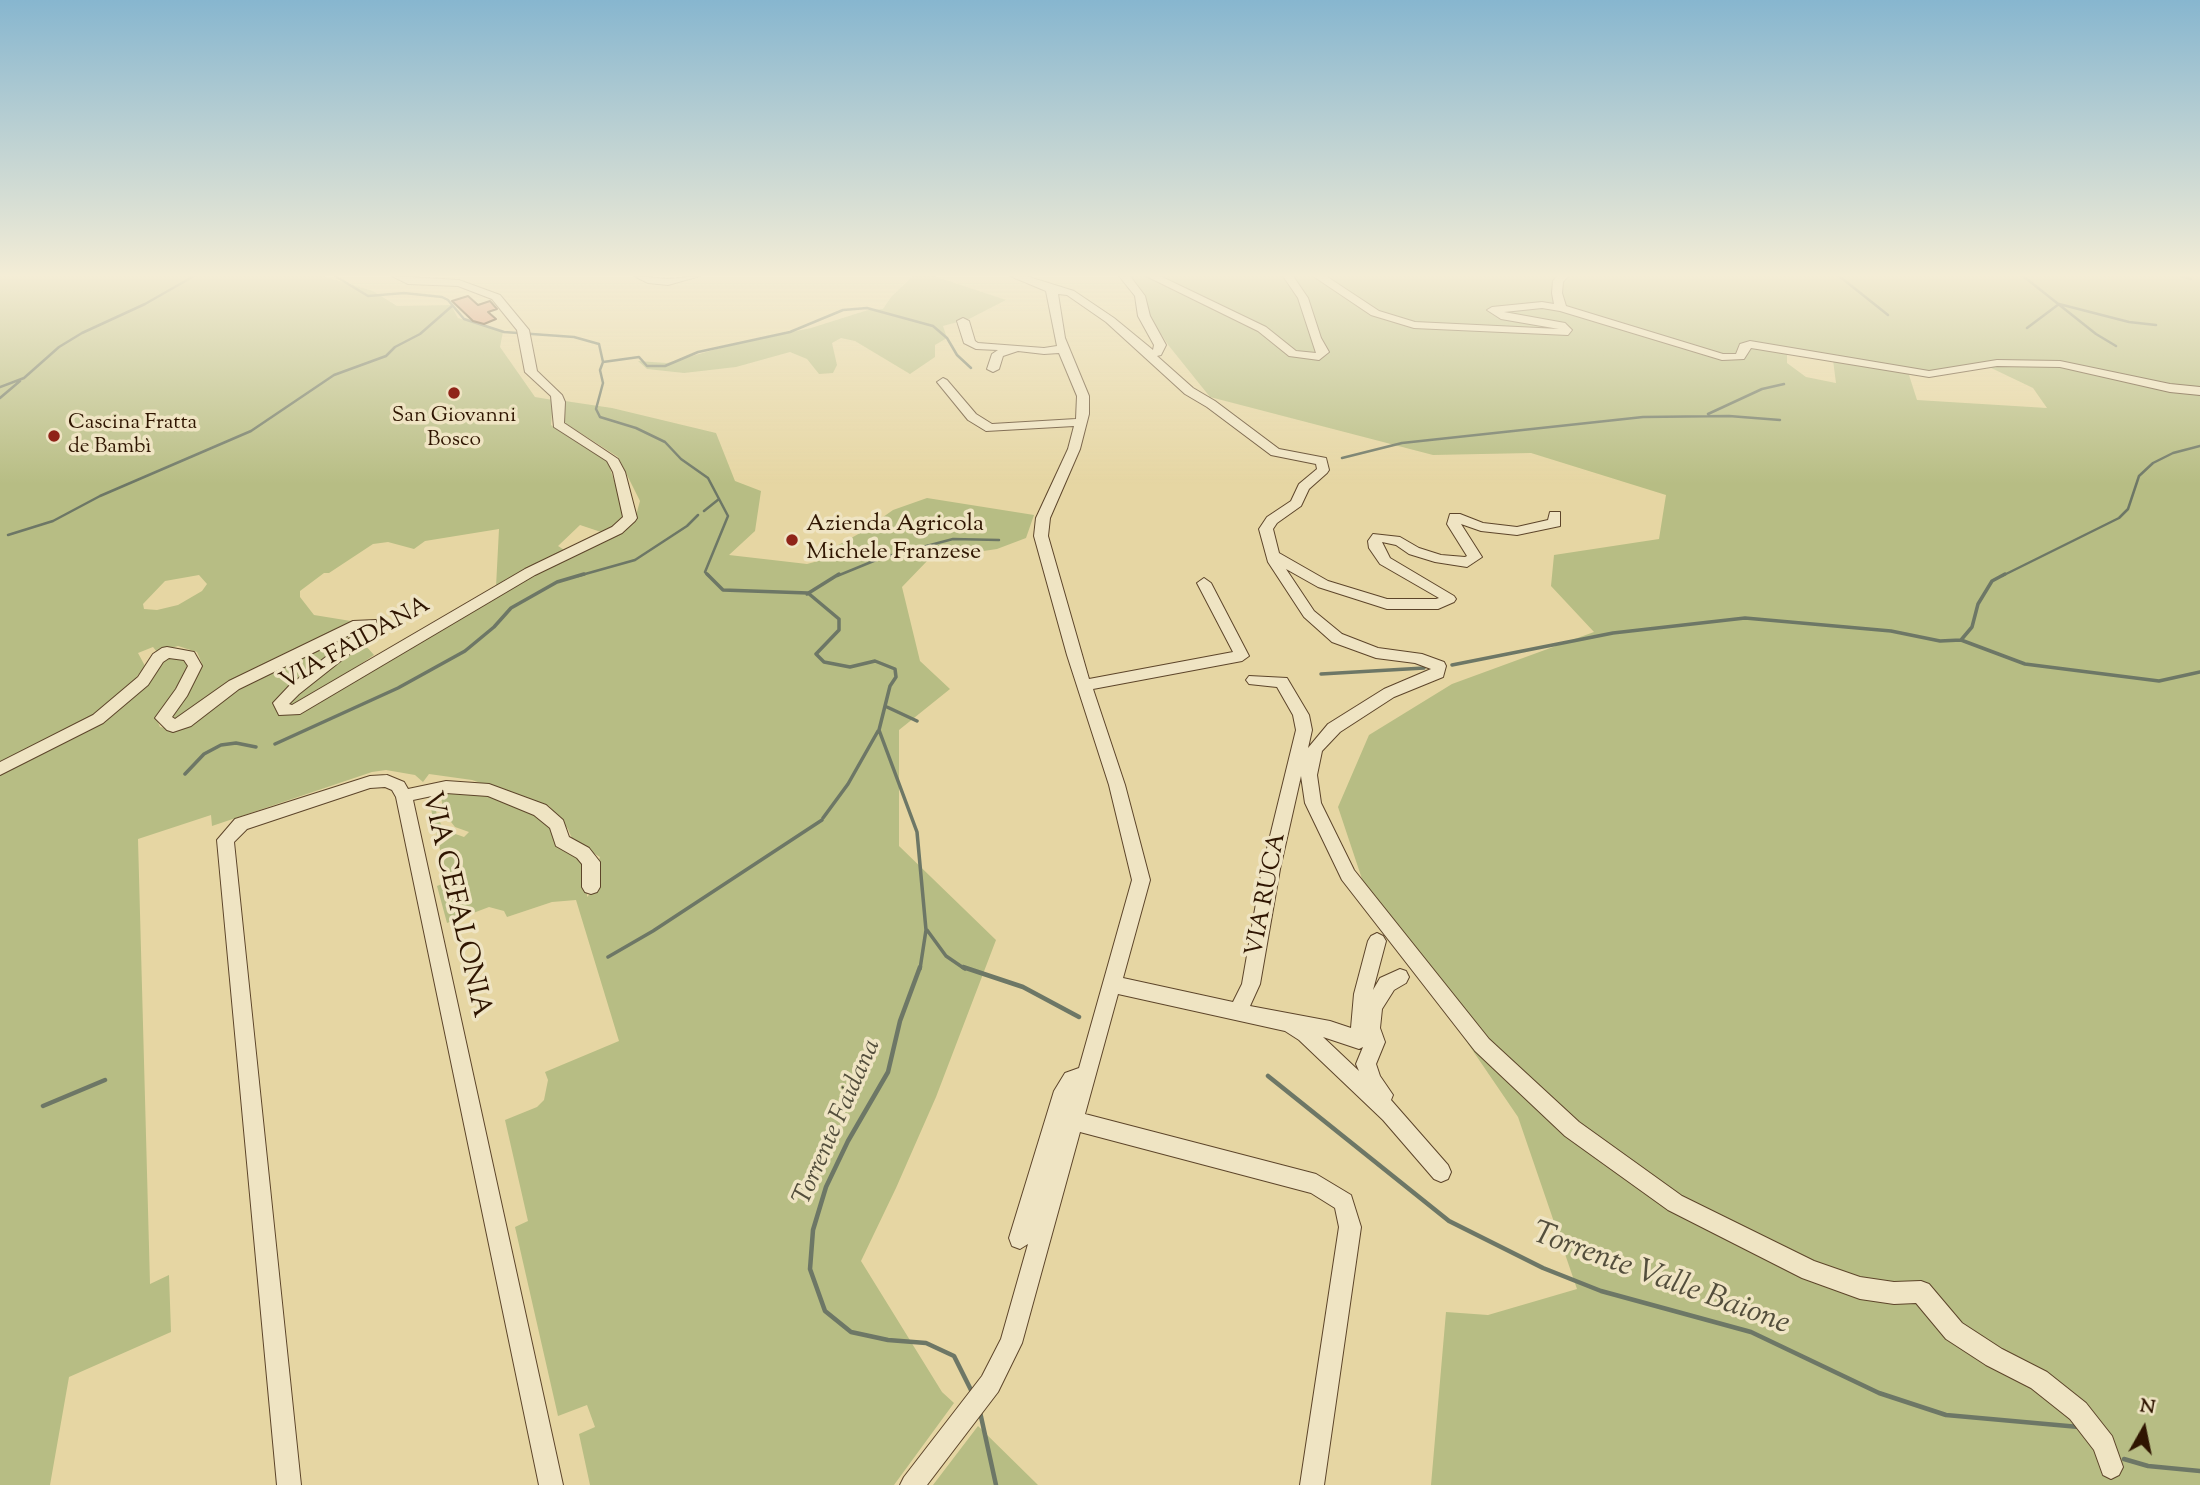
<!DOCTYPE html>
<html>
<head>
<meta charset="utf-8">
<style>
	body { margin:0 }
	#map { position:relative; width:2200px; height:1485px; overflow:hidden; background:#e6d6a3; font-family:"Sorts Mill Goudy",serif }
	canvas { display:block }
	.north { position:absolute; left:2109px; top:1394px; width:70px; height:70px; -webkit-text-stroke:5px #efe4c3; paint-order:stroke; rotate:9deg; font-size:19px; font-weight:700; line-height:28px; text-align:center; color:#2f1501 }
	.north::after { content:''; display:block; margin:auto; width:24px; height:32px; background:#2f1501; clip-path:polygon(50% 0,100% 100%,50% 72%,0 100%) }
</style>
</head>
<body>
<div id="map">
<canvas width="2200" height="1485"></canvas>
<div class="north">N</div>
</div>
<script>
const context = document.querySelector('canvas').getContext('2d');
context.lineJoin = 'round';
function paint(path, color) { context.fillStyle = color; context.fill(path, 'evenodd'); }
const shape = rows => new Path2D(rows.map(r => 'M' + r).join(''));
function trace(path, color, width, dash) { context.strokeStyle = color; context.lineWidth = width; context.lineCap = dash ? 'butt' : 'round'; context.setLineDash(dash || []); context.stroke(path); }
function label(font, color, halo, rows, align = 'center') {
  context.font = font + ' "Sorts Mill Goudy",serif'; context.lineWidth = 7; context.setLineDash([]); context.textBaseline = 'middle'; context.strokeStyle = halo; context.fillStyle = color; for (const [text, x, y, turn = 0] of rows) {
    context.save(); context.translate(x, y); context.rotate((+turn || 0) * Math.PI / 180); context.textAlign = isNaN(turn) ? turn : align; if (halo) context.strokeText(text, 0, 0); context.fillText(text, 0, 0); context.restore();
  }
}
const green = shape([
	[0,276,323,276,373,291,397,306,451,305,458,318,503,332,500,347,535,397,553,400,551,425,608,462,625,514,621,523,604,533,580,525,558,546,569,553,527,567,496,587,499,529,425,541,414,549,388,542,373,544,329,573,324,573,300,591,300,597,314,615,357,622,234,678,197,711,180,721,169,718,193,684,202,664,197,652,178,646,157,652,153,647,138,653,145,666,135,679,93,715,0,763],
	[199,575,207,584,202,591,178,605,157,610,144,609,143,604,165,581],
	[913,276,934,276,1006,300,969,319,943,326,947,338,935,345,935,357,910,374,855,341,841,338,832,343,837,365,833,373,819,374,807,359,790,352,736,367,684,373,647,369,638,361,667,363,738,343,811,328,868,310,883,309,891,297],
	[1121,276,2200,276,2200,1485,1431,1485,1446,1312,1488,1315,1577,1289,1518,1117,1368,897,1338,807,1369,735,1452,684,1594,632,1551,586,1554,555,1659,539,1666,495,1531,453,1433,455,1210,397,1169,346],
	[1787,352,1833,360,1836,383,1806,377,1787,363],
	[1987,366,2033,388,2047,408,1917,400,1909,375,1931,376],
	[565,401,612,408,716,433,735,481,761,491,755,531,729,555,807,564,818,561,833,548,862,532,893,510,927,498,1034,515,1026,538,997,549,929,559,902,587,920,661,950,689,899,730,899,846,996,940,936,1097,896,1188,861,1261,942,1392,954,1403,894,1485,590,1485,579,1434,595,1427,587,1405,558,1416,515,1227,528,1221,505,1120,537,1107,544,1100,548,1080,545,1072,619,1041,576,900,552,902,507,917,504,911,489,907,447,923,437,886,447,882,428,795,433,793,437,816,444,830,464,837,469,832,455,827,444,813,440,792,479,794,532,810,582,855,588,874,587,897,597,886,595,873,600,857,573,841,568,829,549,806,472,780,429,774,423,782,415,775,386,770,372,772,212,826,211,815,138,839,150,1284,169,1275,171,1332,69,1377,50,1485,0,1485,0,772,102,720,166,656,186,659,190,667,178,692,156,718,160,727,171,729,236,689,364,627,274,705,279,714,296,715,526,577,618,534,635,519,640,501,618,457,562,421],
	[382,629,365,645,374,655,299,706,289,706,288,701,374,630],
	[978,1426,1038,1485,933,1485]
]);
const streamFar2 = shape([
	[335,276,368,296,404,293,442,297,448,300,464,319,504,332,574,337,599,344,603,362,600,370,603,383,596,409,600,417,636,428,665,442,681,459,708,478,728,516,705,572,709,576],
	[1839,276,1888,315],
	[2023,276,2096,334,2116,346],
	[2181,276,2191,279],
	[2027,328,2059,304,2129,322,2156,325],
	[603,362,639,357,647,366,665,366,698,352,790,332,843,310,867,308,933,326,947,338,957,355,971,368],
	[0,387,24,378,59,347,82,333,145,304,194,276],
	[0,398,20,381],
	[1708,414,1762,389,1784,384],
	[1342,458,1402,443,1643,417,1729,416,1780,420],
	[704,511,719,499],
	[8,535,53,521,100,496,251,431,334,375,386,356,395,347,420,334,452,306],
	[578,576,635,560,687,526,698,515],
	[837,576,881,558,953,539,999,540],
	[2002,576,2119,518,2128,509,2139,476,2153,463,2173,453,2200,446]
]);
const streamFar1 = shape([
	[707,574,723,590,808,593,839,619,839,630,816,654,824,662,850,667,875,661,895,669,896,677,890,686,879,730,917,832,926,930,920,969],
	[807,594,839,574],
	[1961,640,1972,627,1978,604,1992,581,2005,574],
	[1452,665,1613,633,1745,618,1891,631,1940,641,1961,640,2025,664,2159,681,2200,672],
	[1321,674,1424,668],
	[887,707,917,721],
	[275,744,398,688,465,651,494,627,511,608,557,582,584,574],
	[185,774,204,754,221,745,236,743,256,747],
	[823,818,848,784,878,731],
	[927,930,946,956,965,969],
	[608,957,653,931,822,820]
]);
const stream = shape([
	[920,967,900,1021,888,1072,848,1141,826,1187,813,1230,810,1269,825,1311,851,1332,888,1340,926,1343,954,1356,972,1392],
	[963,967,1023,987,1079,1017],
	[1268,1076,1449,1221,1543,1268,1601,1291,1751,1332,1879,1393,1946,1415,2079,1427],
	[43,1106,105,1080],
	[980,1412,996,1485],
	[2124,1459,2148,1466,2200,1471]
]);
const building = shape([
	[468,296,478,305,490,301,497,309,488,312,496,319,484,324,473,321,452,301,468,296]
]);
const minor = shape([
	[392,276,459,280,500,295,529,330,537,371,562,395,565,402,564,423,618,459,625,472,637,518,635,521,622,533,535,575,300,714,279,715,273,703,289,686,360,630,239,689,191,726,173,732,167,730,155,718,176,689,188,666,184,660,169,658,163,662,148,685,103,723,0,775,0,762,93,715,138,677,153,654,162,648,167,647,194,652,202,666,187,696,172,717,175,719,229,681,353,621,376,620,378,629,376,633,299,694,289,704,292,705,525,569,612,527,623,517,613,472,607,461,554,427,551,396,525,372,517,330,492,299,458,286,408,284,392,276],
	[634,276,668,279,700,276,668,285,648,283,634,276],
	[1010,276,1026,276,1074,291,1114,318,1153,350,1154,345,1138,316,1135,296,1119,276,1130,276,1145,296,1150,316,1166,345,1161,355,1157,356,1193,388,1215,401,1279,449,1326,458,1329,470,1327,473,1309,489,1301,506,1277,523,1273,529,1279,553,1328,581,1387,599,1436,599,1439,598,1380,564,1369,548,1368,541,1373,534,1400,537,1419,548,1441,555,1465,557,1467,556,1447,524,1450,514,1460,514,1483,523,1517,527,1548,520,1550,512,1560,512,1560,526,1517,535,1481,531,1461,524,1482,557,1467,567,1435,562,1409,554,1396,545,1382,542,1390,558,1454,596,1456,599,1454,602,1438,609,1387,609,1318,587,1286,569,1314,611,1342,634,1378,648,1422,654,1444,662,1446,666,1443,677,1394,697,1340,732,1322,751,1317,775,1321,803,1354,870,1489,1039,1579,1122,1682,1196,1814,1261,1860,1277,1894,1282,1921,1281,1929,1284,1962,1323,2002,1349,2047,1372,2086,1403,2112,1436,2123,1467,2119,1475,2111,1479,2103,1475,2094,1450,2070,1419,2031,1388,1986,1365,1946,1339,1916,1303,1894,1304,1860,1299,1802,1278,1668,1210,1565,1136,1475,1051,1342,880,1305,803,1301,776,1280,869,1260,984,1250,1006,1330,1021,1351,1028,1354,994,1368,941,1371,936,1377,933,1383,936,1386,941,1373,990,1380,978,1400,969,1406,971,1409,977,1406,983,1394,990,1382,1009,1380,1028,1385,1042,1376,1064,1380,1076,1393,1095,1391,1100,1448,1165,1451,1172,1448,1179,1441,1182,1434,1179,1383,1120,1299,1040,1285,1031,1118,994,1085,1114,1316,1174,1351,1195,1361,1227,1324,1485,1300,1485,1339,1227,1335,1208,1311,1193,1080,1132,1022,1343,998,1392,927,1485,900,1485,904,1477,982,1376,1001,1339,1028,1244,1020,1249,1012,1246,1009,1238,1054,1091,1065,1073,1079,1068,1132,880,1109,785,1067,655,1034,536,1036,518,1068,449,1074,426,986,431,968,420,937,382,943,378,947,380,976,414,992,424,1076,419,1077,396,1059,353,1044,354,1018,351,1003,356,999,369,993,372,987,369,992,354,998,350,976,349,964,343,957,321,963,318,969,321,975,341,978,343,1044,348,1057,346,1046,291,1010,276],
	[1058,294,1067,295,1106,322,1185,394,1207,407,1271,455,1316,464,1317,469,1299,484,1291,501,1267,517,1259,529,1268,562,1304,617,1332,642,1376,658,1415,663,1431,669,1384,689,1328,724,1308,748,1312,730,1309,715,1287,678,1249,676,1246,680,1249,684,1277,687,1293,715,1296,730,1262,869,1242,984,1233,1002,1123,978,1150,880,1125,785,1093,689,1242,661,1249,656,1211,583,1204,578,1197,583,1233,652,1089,679,1048,536,1050,518,1080,449,1089,414,1089,396,1065,338,1058,294],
	[1323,1037,1359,1049,1363,1047,1356,1064,1359,1071,1323,1037],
	[1146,276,1160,276,1266,327,1296,351,1316,353,1298,298,1283,276,1293,276,1308,298,1321,338,1329,352,1319,360,1289,356,1258,331,1146,276],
	[1313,276,1326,276,1379,311,1415,322,1559,329,1501,319,1487,310,1492,307,1542,302,1554,304,1552,293,1553,281,1557,276,1568,276,1563,282,1562,293,1566,306,1723,354,1736,354,1740,344,1750,341,1929,371,1997,360,2060,361,2170,384,2200,387,2200,395,2170,392,2060,367,1997,366,1929,377,1751,348,1744,359,1722,360,1560,311,1542,308,1504,312,1565,323,1572,330,1568,335,1414,328,1371,315,1313,276],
	[387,775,404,782,408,789,446,781,489,784,546,805,563,820,569,837,589,848,600,862,600,887,597,892,591,894,585,892,582,887,582,864,577,858,556,846,550,828,534,815,488,796,446,793,413,800,563,1485,539,1485,396,797,392,790,385,787,370,788,247,829,234,842,301,1485,277,1485,217,840,235,819,370,776,387,775]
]);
const markers = [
	[454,393,7,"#8f2418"],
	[54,436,7,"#8f2418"],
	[792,540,7,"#8f2418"]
];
const farPoinames = [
	["San Giovanni",454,417],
	["Bosco",454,441],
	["Cascina Fratta",68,424,"left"],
	["de Bambì",68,448,"left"]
];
const poiNames = [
	["Azienda Agricola",806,526],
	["Michele Franzese",806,554]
];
const streetNames = [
	["VIA FAIDANA",356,645,-29],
	["VIA RUCA",1268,895,-79]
];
const waterNames = [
	["Torrente Faidana",839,1123,-66]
];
const nearStreetnames = [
	["VIA CEFALONIA",454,905,77]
];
const nearWaternames = [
	["Torrente Valle Baione",1660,1281,20]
];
paint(green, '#b7bd84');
trace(streamFar2, '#6d7766', 2.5);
trace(streamFar1, '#6d7766', 3.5);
trace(stream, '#6d7766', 4.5);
paint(building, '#d68b70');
trace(building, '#2f1501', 2);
trace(minor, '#5d452a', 2);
paint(minor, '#efe4c3');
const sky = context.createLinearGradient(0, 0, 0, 484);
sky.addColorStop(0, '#87b6cf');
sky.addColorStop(0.57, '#f4edd6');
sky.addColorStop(1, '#f4edd600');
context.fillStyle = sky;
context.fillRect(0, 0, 2200, 484);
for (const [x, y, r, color] of markers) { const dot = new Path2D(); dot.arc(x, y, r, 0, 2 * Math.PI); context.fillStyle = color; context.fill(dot); trace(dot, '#efe4c3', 2.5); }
label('21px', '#2f1501', '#efe4c3', farPoinames);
label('24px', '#2f1501', '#efe4c3', poiNames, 'left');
label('24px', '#2f1501', '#efe4c3', streetNames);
label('italic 26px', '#534e3c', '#efe4c3', waterNames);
label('28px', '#2f1501', '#efe4c3', nearStreetnames);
label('italic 32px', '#534e3c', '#efe4c3', nearWaternames);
</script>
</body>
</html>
